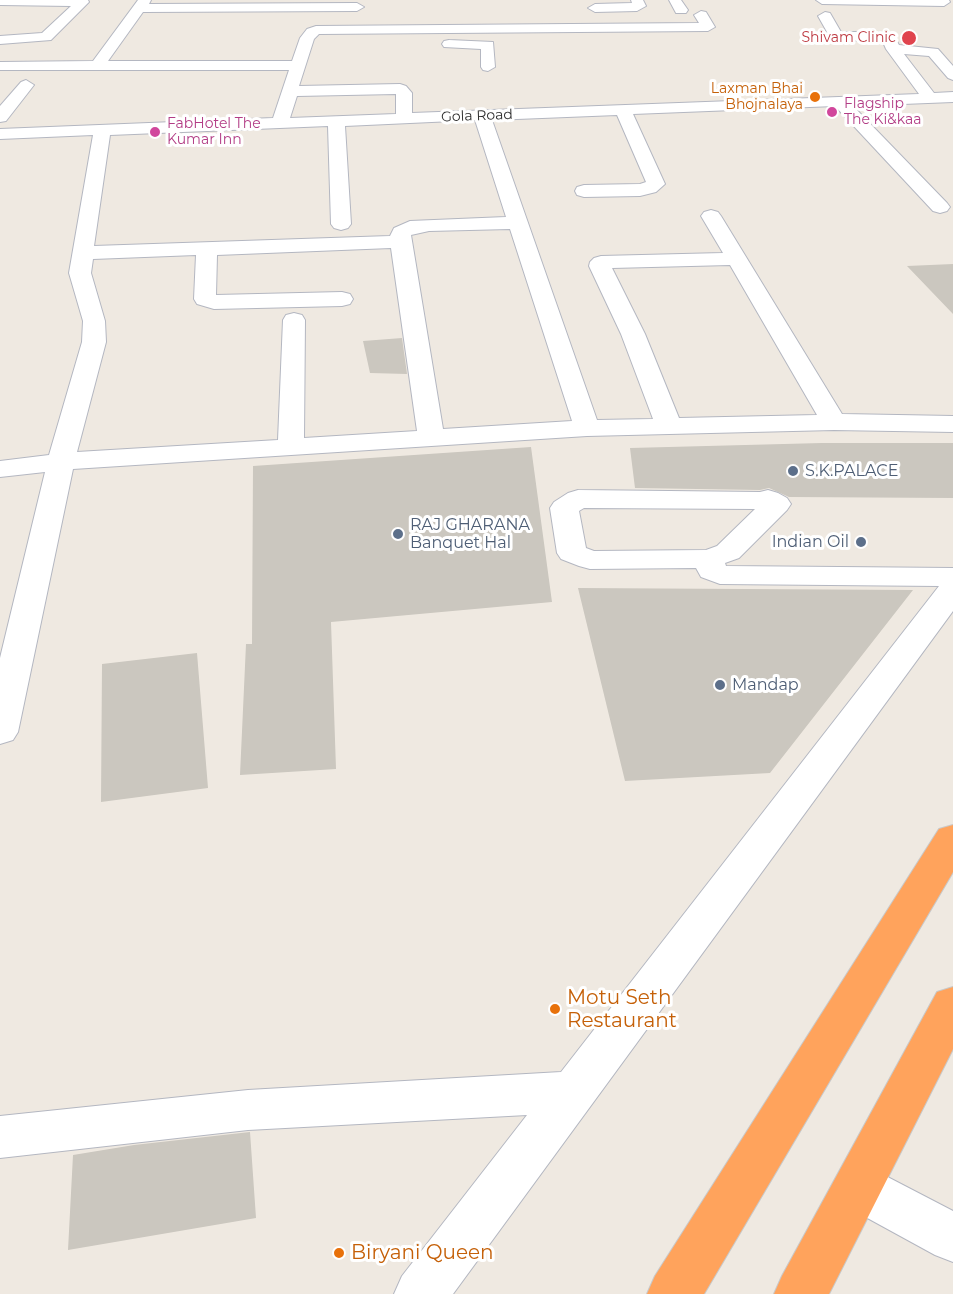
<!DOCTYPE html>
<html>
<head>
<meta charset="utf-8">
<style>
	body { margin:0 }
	canvas { display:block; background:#efe9e1 }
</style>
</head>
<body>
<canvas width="953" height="1294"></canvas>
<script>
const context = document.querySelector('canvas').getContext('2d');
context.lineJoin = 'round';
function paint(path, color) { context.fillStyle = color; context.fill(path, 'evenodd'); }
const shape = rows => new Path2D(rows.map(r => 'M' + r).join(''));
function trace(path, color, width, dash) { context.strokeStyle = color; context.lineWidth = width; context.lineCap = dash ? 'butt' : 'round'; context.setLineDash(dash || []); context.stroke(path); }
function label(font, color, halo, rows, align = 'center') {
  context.font = font + ' Montserrat,sans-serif'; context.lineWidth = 6; context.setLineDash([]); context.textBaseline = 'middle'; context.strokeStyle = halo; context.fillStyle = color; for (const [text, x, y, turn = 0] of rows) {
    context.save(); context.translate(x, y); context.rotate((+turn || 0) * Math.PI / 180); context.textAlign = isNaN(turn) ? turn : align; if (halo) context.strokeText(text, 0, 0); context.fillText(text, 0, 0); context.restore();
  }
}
const building = shape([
	[953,264,953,314,907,266],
	[402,338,407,374,370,373,363,341],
	[822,443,953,443,953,498,789,497,769,488,760,490,635,488,630,448],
	[531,447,552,602,331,622,336,769,240,775,246,644,252,644,253,466],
	[578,588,913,590,770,773,625,781],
	[197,653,208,788,101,802,102,664],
	[250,1132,256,1218,68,1250,73,1155,134,1145]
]);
const minor = shape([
	[0,0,88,0,89,2,51,40,0,44,0,36,42,33,71,6,0,5,0,0],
	[138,0,151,0,149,4,357,3,364,7,357,11,143,12,108,61,292,61,300,38,307,29,316,26,699,23,694,15,701,11,706,12,715,27,708,31,319,34,314,39,299,86,400,84,406,86,412,93,412,113,919,94,886,49,883,42,831,39,818,16,825,12,830,13,841,32,879,32,894,36,899,45,938,49,953,66,953,80,948,78,929,56,904,54,934,93,953,92,953,102,853,106,947,203,950,207,947,211,940,213,933,211,835,106,633,114,665,184,656,192,640,196,584,197,577,195,575,191,577,187,584,185,640,184,646,182,617,115,492,120,597,420,653,419,621,334,589,266,590,262,594,258,601,256,723,253,701,216,704,212,711,210,718,212,721,216,842,414,953,416,953,432,834,430,587,436,73,469,18,732,13,740,0,744,0,658,45,472,0,477,0,461,49,455,82,342,83,321,69,273,93,135,0,139,0,129,273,118,289,70,0,70,0,62,93,61,138,0],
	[396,94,396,114,290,118,297,96,396,94],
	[475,120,506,217,410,221,394,228,390,236,94,246,110,135,328,126,331,224,334,228,341,230,348,228,351,224,345,126,475,120],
	[510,229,572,421,443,429,411,235,429,231,510,229],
	[391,248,417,431,304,438,305,320,302,315,294,313,286,315,283,320,278,440,77,452,106,342,105,321,91,273,93,259,196,255,194,299,197,304,214,309,342,306,350,304,353,299,350,294,342,292,216,295,217,255,391,248],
	[730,265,817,415,679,418,645,334,612,268,730,265],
	[631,0,643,0,646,6,637,11,595,12,588,8,595,4,632,3,631,0],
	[669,0,681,0,688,10,686,13,676,13,669,0],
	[816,0,949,0,950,2,944,6,822,4,816,0],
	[449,40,493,42,495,67,488,71,483,70,481,67,481,49,444,47,442,44,444,41,449,40],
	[26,80,34,85,6,121,0,122,0,106,21,82,26,80],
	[578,490,760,492,768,490,778,493,787,498,791,504,787,510,739,558,725,563,726,566,953,568,953,611,453,1294,394,1294,402,1276,527,1115,248,1130,0,1158,0,1116,248,1090,561,1072,939,586,720,584,701,577,696,568,590,569,579,566,561,559,557,553,550,508,554,502,568,493,578,490],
	[584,508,755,509,717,546,706,550,594,551,586,548,579,511,584,508],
	[858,1164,876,1171,953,1211,953,1262,935,1255,840,1203,833,1187,840,1171,858,1164]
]);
const highway = shape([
	[953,825,953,872,704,1294,647,1294,655,1276,939,829,953,825],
	[953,987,953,1049,829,1294,774,1294,782,1276,937,992,953,987]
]);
const markers = [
	[909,38,8,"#e0444e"],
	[815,97,6,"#e8710a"],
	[832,112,6,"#d1479c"],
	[155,132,6,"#d1479c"],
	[793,471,6,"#5c6f8a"],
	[398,534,6,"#5c6f8a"],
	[861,542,6,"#5c6f8a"],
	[720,685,6,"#5c6f8a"],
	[555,1009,6,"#e8710a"],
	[339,1253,6,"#e8710a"]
];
const farHealthnames = [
	["Shivam Clinic",896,38]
];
const farFoodnames = [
	["Laxman Bhai",803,89],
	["Bhojnalaya",803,105]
];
const farHotelnames = [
	["Flagship",844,104],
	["The Ki&kaa",844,120],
	["FabHotel The",167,124],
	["Kumar Inn",167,140]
];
const farStreetnames = [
	["Gola Road",477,116,-2]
];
const serviceNames = [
	["S.K.PALACE",805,471],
	["RAJ GHARANA",410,525],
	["Banquet Hal",410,543],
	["Indian Oil",849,542,"right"],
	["Mandap",732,685]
];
const nearFoodnames = [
	["Motu Seth",567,998],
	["Restaurant",567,1021],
	["Biryani Queen",351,1253]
];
paint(building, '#cbc7bf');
trace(minor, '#b4b7c1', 2);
trace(highway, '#c9c9c9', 2);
paint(minor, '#fff');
paint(highway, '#ffa35c');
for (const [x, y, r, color] of markers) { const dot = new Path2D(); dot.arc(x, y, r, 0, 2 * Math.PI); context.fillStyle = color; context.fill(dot); trace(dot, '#fff', 2); }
label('14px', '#be3a42', '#fff', farHealthnames, 'right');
label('14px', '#c56008', '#fff', farFoodnames, 'right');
label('14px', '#b23c85', '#fff', farHotelnames, 'left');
label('14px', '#2e2e2e', '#fff', farStreetnames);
label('16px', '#4e5e75', '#fff', serviceNames, 'left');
label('20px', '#c56008', '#fff', nearFoodnames, 'left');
</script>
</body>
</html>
